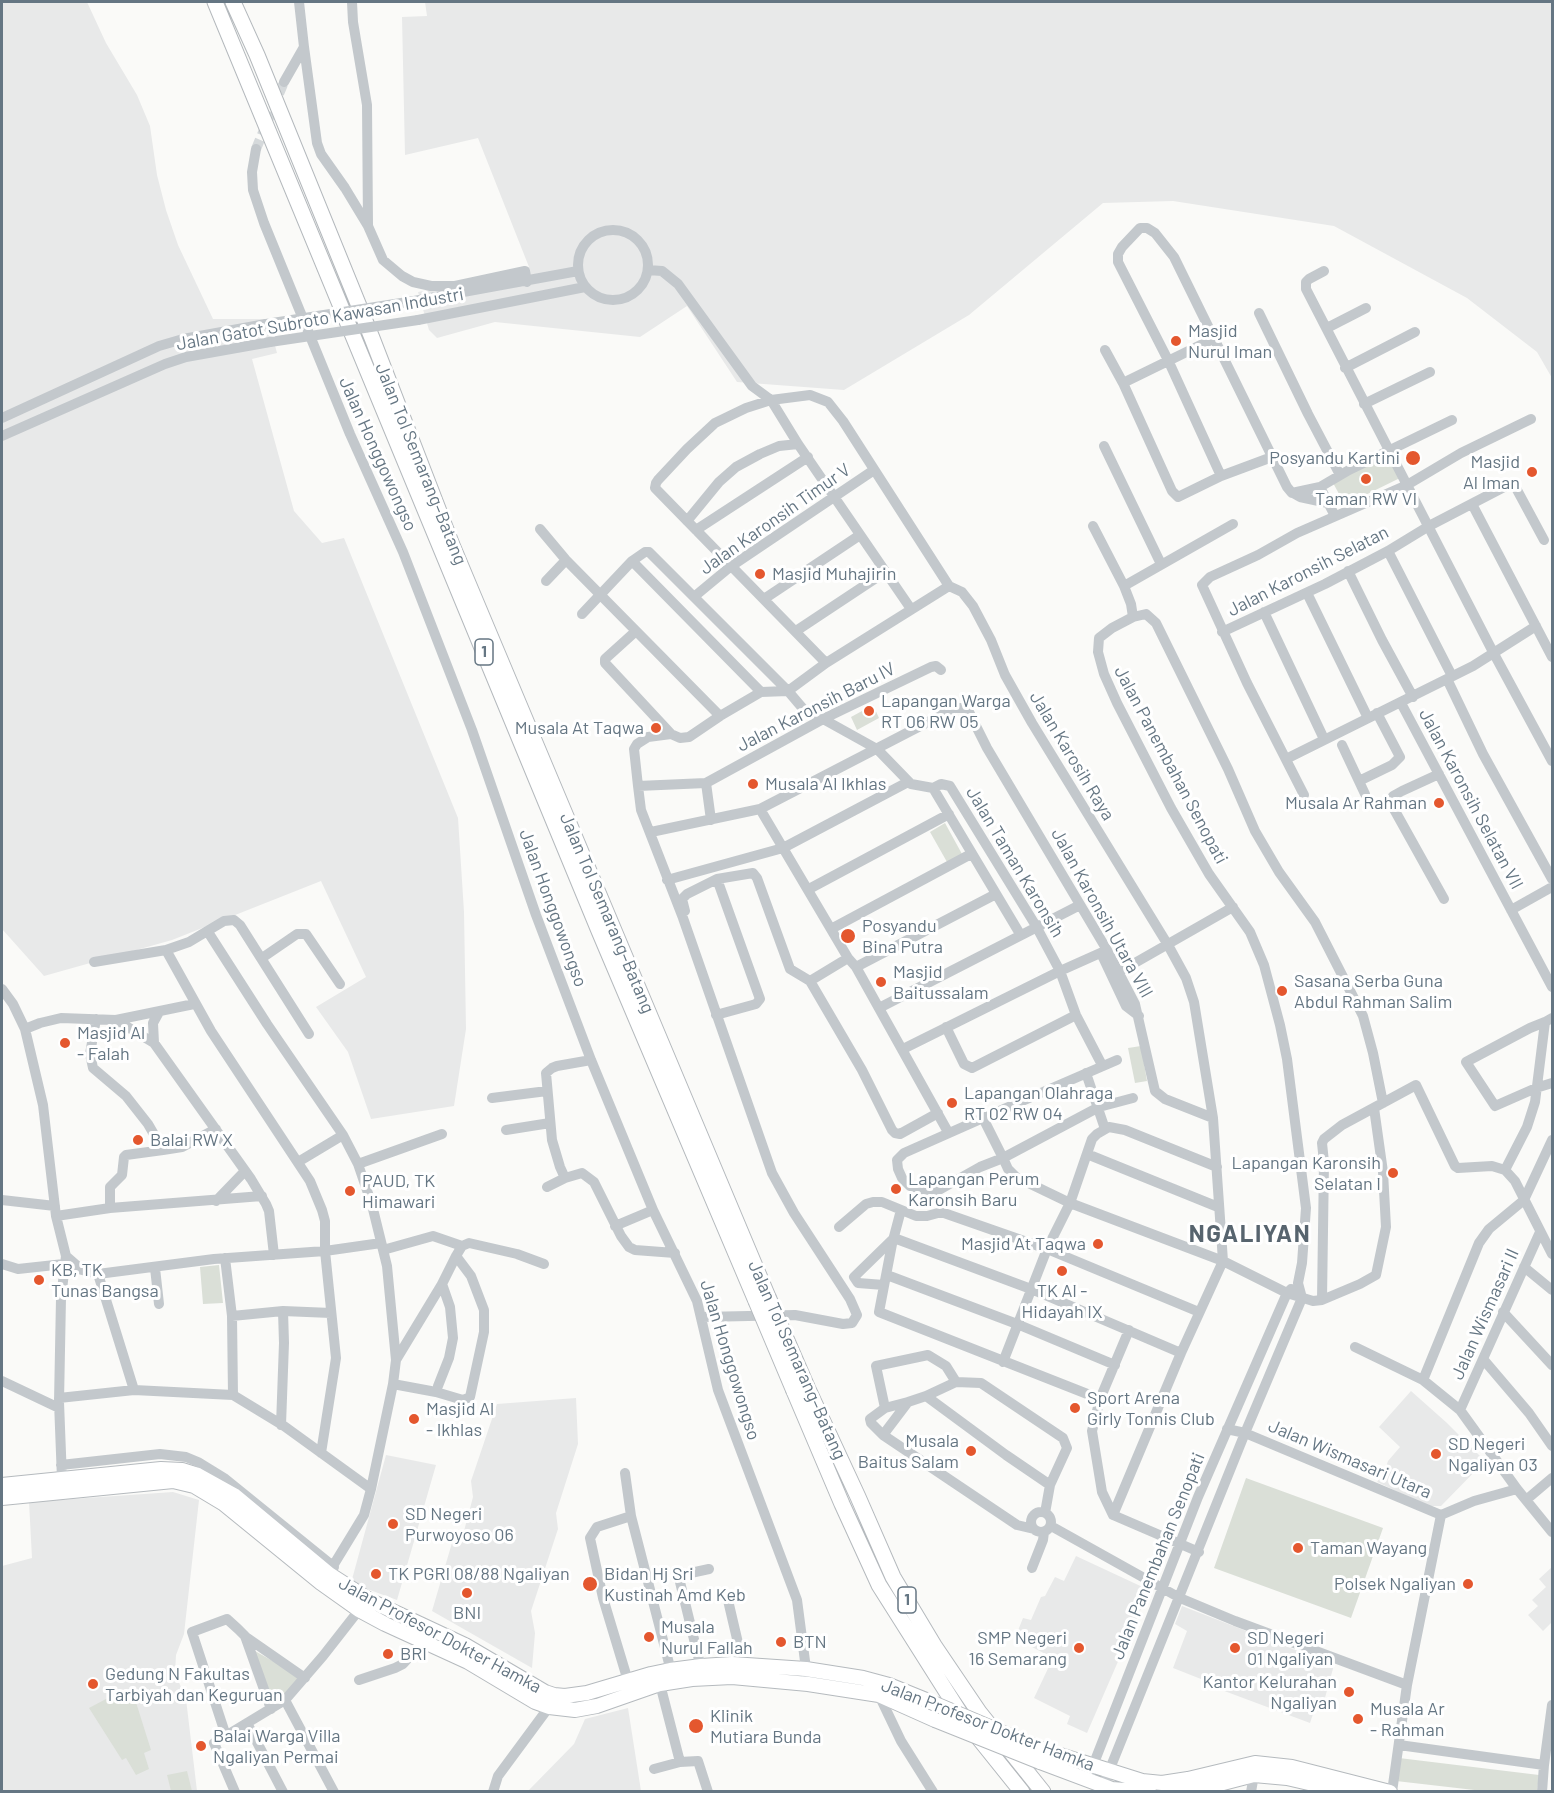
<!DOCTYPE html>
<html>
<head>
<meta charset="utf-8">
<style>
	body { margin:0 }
	#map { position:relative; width:1554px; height:1793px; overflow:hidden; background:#fafaf8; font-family:Barlow,sans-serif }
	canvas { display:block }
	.frame { position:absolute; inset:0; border:3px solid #657683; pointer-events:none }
</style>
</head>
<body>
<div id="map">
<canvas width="1554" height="1793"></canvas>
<div class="frame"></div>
</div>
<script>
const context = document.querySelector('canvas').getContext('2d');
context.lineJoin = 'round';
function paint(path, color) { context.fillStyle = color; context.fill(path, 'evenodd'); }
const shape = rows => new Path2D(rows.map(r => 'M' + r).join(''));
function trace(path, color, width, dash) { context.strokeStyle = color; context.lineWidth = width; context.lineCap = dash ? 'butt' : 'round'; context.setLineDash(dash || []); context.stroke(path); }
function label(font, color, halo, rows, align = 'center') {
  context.font = font + ' Barlow,sans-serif'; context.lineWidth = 6; context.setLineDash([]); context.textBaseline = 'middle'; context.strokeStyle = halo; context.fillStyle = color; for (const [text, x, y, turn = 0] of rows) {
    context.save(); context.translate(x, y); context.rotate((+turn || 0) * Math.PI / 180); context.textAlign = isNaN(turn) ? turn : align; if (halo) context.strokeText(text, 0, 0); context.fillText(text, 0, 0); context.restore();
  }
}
const built = shape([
	[2,2,87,2,106,43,137,95,150,126,157,175,166,210,178,245,213,319,268,319,277,353,252,359,294,511,322,543,344,538,458,818,464,912,466,1029,454,1106,371,1119,348,1052,316,1007,366,977,321,881,172,940,44,976,2,929],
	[425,2,1552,2,1552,378,1537,352,1467,298,1334,226,1173,201,1103,203,969,315,844,390,737,382,687,306,640,337,495,322,437,338,429,330,418,292,484,280,529,267,478,138,405,155,402,17,427,16],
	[1411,1391,1447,1423,1485,1461,1441,1506,1428,1506,1377,1482,1388,1467,1387,1464,1388,1461,1400,1447,1379,1427],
	[576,1398,578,1444,556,1513,558,1529,531,1611,535,1633,532,1668,432,1611,454,1536,464,1531,473,1497,471,1481,497,1404],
	[386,1455,436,1465,397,1600,351,1583],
	[173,1492,199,1500,184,1634,176,1655,175,1673,186,1699,197,1791,2,1791,2,1566,32,1558,29,1502],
	[1076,1556,1149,1590,1087,1733,1067,1724,1070,1716,1034,1698,1053,1658,1015,1638,1023,1618,1031,1620,1041,1597,1045,1596,1055,1577,1064,1581],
	[1552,1567,1552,1622,1543,1631,1528,1615,1538,1606,1532,1600,1546,1587,1539,1579],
	[1182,1606,1334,1665,1323,1705,1316,1705,1310,1723,1211,1686,1213,1681,1202,1677,1201,1679,1173,1668,1187,1631,1175,1624],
	[628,1708,641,1791,528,1791,574,1744,585,1719]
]);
const green = shape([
	[1388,453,1400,478,1345,505,1332,481],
	[873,705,879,718,857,730,851,717],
	[945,823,962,854,947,862,930,832],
	[1141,1046,1147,1081,1135,1083,1128,1048],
	[219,1265,223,1303,203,1304,200,1267],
	[1246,1478,1383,1528,1351,1618,1214,1568],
	[255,1651,301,1677,282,1698,270,1705],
	[121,1691,134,1696,151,1750,144,1753,149,1769,136,1775,126,1758,122,1760,89,1708],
	[1399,1758,1539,1775,1537,1792,1483,1791,1396,1781],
	[187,1771,192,1791,171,1791,167,1775]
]);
const minorTunnel = shape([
	[256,149,284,82]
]);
const minor = shape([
	[352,2,353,22,367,105,368,225],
	[304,47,317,143,321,154,345,188,368,226,383,260,402,276,413,282,431,286,455,286,525,271,527,282],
	[284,82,304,47,299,2],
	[256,149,252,172,253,190,264,223,350,434,403,552,472,730,536,915,591,1060,653,1210,697,1301,718,1390,797,1600,808,1684],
	'578 265a35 35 0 1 1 70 0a35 35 0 1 1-70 0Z',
	[648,270,662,271,678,284,752,386,771,400,798,444,911,609],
	[1324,271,1309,279,1306,282,1306,289,1493,652,1552,761],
	[414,301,578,271],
	[1259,313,1308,414,1340,475],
	[418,320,585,287],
	[1327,328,1366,308],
	[1105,350,1123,383,1172,491,1178,497,1221,476,1272,457],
	[1345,368,1415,332],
	[1123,383,1213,339],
	[1364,404,1430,372],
	[2,418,159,346,183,339,266,324],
	[2,436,165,364,186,357,270,342],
	[1104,446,1161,564],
	[1221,476,1168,360,1118,262,1118,254,1122,247,1140,228,1147,228,1155,233,1174,257,1287,487,1292,493,1320,487],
	[1293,493,1300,497,1328,503],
	[1472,504,1552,657],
	[1335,516,1320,487,1349,470,1452,420],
	[687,521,719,482,736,467,760,454,779,446,798,444],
	[1093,526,1124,586],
	[540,529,566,560,720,716,761,692,788,691,826,663,949,586],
	[696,530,808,457],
	[1388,551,1452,676],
	[632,561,761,692],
	[1348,571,1382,640,1413,697],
	[546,581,566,560],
	[949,586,962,592,973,606,991,640,1005,675,1032,723,1168,945,1186,978,1194,1002,1213,1118,1223,1261,1070,1203,1016,1177,1008,1169,1003,1158,983,1118,904,1153,897,1160,898,1169,902,1178,910,1186,923,1190,939,1190,980,1167,1003,1158,1099,1107,1133,1098],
	[1307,593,1368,718],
	[695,596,730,567,874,470],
	[764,599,860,535],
	[1264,612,1324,739],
	[582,614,632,561,645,552,649,552,788,691,805,711,823,719,877,749,911,784,933,788,941,784,950,786,1036,926,1060,971,1076,1015,1102,1065],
	[1133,617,1146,614,1156,623,1228,769,1255,831,1279,872,1315,922,1363,1016,1373,1053,1383,1103],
	[636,631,605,659,605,663,671,734,680,738,689,737,720,716],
	[796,631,885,572],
	[1222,632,1325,584,1388,551,1429,526,1506,486,1511,485,1516,488,1544,540],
	[826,663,655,488,656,483,658,480,687,449,715,423,746,408,771,400,810,395,828,402,843,421,949,586],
	[1447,679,1483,754,1552,879],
	[1401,703,1552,987],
	[671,734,648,737,637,744,634,749,638,786,706,783,711,820],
	[1342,745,1365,794],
	[1286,759,1473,666,1536,626],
	[1439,774,1402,791,1393,796,1390,802,1444,899],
	[1359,781,1392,765,1400,757,1377,713],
	[706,783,823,719,931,667,936,666,941,670],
	[638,786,641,810,683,918,772,1173,794,1213,850,1299,857,1315,852,1323,843,1324,795,1315,702,1317],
	[933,788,1020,934],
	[1304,795,1247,683,1202,585,1210,577,1258,555,1297,533,1407,485,1461,453,1531,419],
	[760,809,848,958,856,967,948,1132],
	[651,832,760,809,955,708,967,708,987,748,1107,950,1135,1004,1155,1091,1165,1099,1213,1118],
	[667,880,783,848,908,782],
	[809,889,949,814],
	[1511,910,1552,887],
	[685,911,682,899,687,894,717,879,753,873,757,878,790,969,810,981],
	[831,929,971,854],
	[208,932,267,1024,343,1135,358,1164,372,1205,387,1266,396,1360,393,1384,371,1489,364,1515,325,1579],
	[166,950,211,1031,310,1181,322,1210,325,1221,325,1251,336,1358,321,1453],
	[1101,953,1126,1006,1139,1016],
	[262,958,297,934,306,934,340,984],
	[848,958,810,981,862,1070,892,1130,895,1133,900,1134,938,1113],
	[94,962,166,950,189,942,224,921,234,920,240,925,309,1034],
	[856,967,996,894],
	[1119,972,1233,907],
	[2,989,13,1004,25,1029,43,1105,56,1216,66,1256,61,1298,59,1402,62,1479],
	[879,1008,1080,905],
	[716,1015,756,1004,760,999,717,879],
	[1552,1018,1545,1022,1535,1102,1527,1127,1505,1170,1515,1181,1552,1254],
	[96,1019,90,1054,93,1068,126,1096,148,1124,163,1150,182,1147,216,1129],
	[116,1020,154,1043,251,1179,266,1204,269,1211,274,1255],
	[1545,1022,1530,1028,1466,1062,1495,1106,1536,1088,1552,1083],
	[946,1027,964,1064,972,1068,1076,1015],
	[25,1029,40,1023,61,1018,116,1020,194,1004],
	[154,1043,153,1023,159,1012],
	[903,1049,1060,971,1107,950],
	[591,1060,557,1066,552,1068,546,1073,552,1140,560,1167,565,1178,582,1173,594,1182,621,1236,629,1247,635,1250,675,1253],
	[1086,1073,1105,1129],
	[492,1098,547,1091],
	[983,1118,1117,1060],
	[506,1130,550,1123],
	[1087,1154,1218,1207],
	[298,1162,343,1135],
	[358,1164,442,1134],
	[547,1187,565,1178],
	[2,1200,55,1206],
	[216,1201,245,1171],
	[110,1208,110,1187,122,1175,124,1157,126,1155,163,1150],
	[901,1210,892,1244,879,1312,1100,1399],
	[56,1216,110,1208,262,1196],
	[615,1226,653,1210],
	[839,1227,866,1204,873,1202,882,1202,916,1216,927,1216,938,1213,944,1213,1047,1249,1199,1312],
	[894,1238,1031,1289,1181,1353],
	[383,1250,433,1236,462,1246],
	[66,1256,82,1270,98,1274,214,1259,325,1251,381,1243],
	[456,1256,462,1246,469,1243,517,1254,544,1264],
	[225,1258,232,1316,233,1395],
	[2,1264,18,1269,64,1264],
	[1524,1267,1552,1290],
	[155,1268,159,1304],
	[98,1274,134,1390],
	[887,1275,1017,1324,1115,1365],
	[884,1285,858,1283,854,1277,894,1238],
	[1322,1300,1324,1162,1322,1143,1324,1139,1342,1125,1416,1085,1455,1166,1458,1168,1492,1166,1505,1170],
	[1503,1312,1552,1365],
	[232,1316,283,1311,331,1313],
	[1355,1347,1423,1380,1460,1410,1517,1489,1552,1532],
	[1483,1359,1529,1413,1552,1446],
	[1003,1362,1047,1249,1070,1203,1092,1139,1097,1134,1109,1127,1125,1130,1217,1167],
	[1423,1380,1479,1243,1489,1229,1524,1200,1552,1140],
	[2,1381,59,1408],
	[393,1384,436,1392,463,1400,470,1397,484,1332,484,1310,471,1276,456,1256,442,1284,396,1360],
	[438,1386,449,1358,453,1338,450,1307,442,1284],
	[926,1396,956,1382,981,1383,1063,1438,1067,1448,1050,1485,1045,1513],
	[59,1398,134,1390,233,1395,284,1426,371,1489],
	[908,1402,926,1396,1006,1455,1050,1485],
	[885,1408,876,1366,928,1355,946,1366,956,1382],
	[1460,1410,1540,1232],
	[281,1425,284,1343,283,1311],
	[1227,1429,1245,1433,1441,1515,1474,1501,1517,1489],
	[883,1435,871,1423,870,1419,885,1408,908,1402,883,1435,1017,1525,1034,1529],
	[61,1465,160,1454,186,1457,198,1462,224,1478,334,1567],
	[625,1473,631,1516,672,1675],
	[1526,1500,1552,1478],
	'1031 1522a10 10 0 1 1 20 0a10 10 0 1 1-20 0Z',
	[1113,1515,1181,1353,1223,1261,1287,1293,1313,1301,1322,1300,1360,1284,1376,1275,1386,1227,1383,1172,1374,1108],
	[1113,1515,1102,1492,1092,1431,1100,1399,1129,1330],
	[1113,1515,1199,1552],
	[1051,1526,1180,1598,1235,1621,1407,1685],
	[1032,1568,1043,1540,1044,1532],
	[727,1596,738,1643,732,1664],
	[246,1637,305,1678],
	[702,1672,680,1582,682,1576,686,1574,709,1569],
	[359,1680,395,1668,403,1664,423,1642],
	[628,1681,603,1598,590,1538,597,1527,631,1516],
	[660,1684,680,1762],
	[879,1695,901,1741,933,1792],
	[285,1700,334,1792],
	[247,1723,283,1792],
	[226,1736,192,1632,227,1619,238,1629,245,1636,271,1709],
	[1399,1745,1544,1765],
	[654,1769,680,1762,698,1761,708,1792],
	[1087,1781,1198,1497,1287,1293,1291,1289],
	[1103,1786,1245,1433,1302,1298,1298,1283,1302,1263,1306,1208,1287,1059,1280,1025,1264,965,1250,932,1209,874,1171,808,1117,703,1104,674,1098,652,1099,638,1112,628,1133,617,1131,604,1124,586,1233,524],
	[235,1792,214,1743,285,1700,323,1656,359,1610],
	[493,1792,498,1776,549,1707],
	[1251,1792,1254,1775],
	[1392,1792,1407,1685,1441,1515],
	[1542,1792,1544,1765,1552,1705]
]);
const major = shape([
	[2,1485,161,1469,182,1470,198,1475,234,1495,329,1574,371,1601,465,1645,545,1692,554,1695,565,1696,587,1693,651,1674,670,1670,701,1666,732,1664,806,1669,863,1678,889,1685,926,1700],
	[2,1498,173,1481,194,1486,224,1504,321,1583,359,1610,385,1624,468,1662,535,1702,549,1707,575,1710,597,1706,660,1684,692,1679,732,1677,808,1684,879,1695,935,1720],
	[1044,1750,1142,1781,1162,1783,1188,1779,1255,1763,1292,1767,1390,1792],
	[1040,1762,1112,1789,1149,1792],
	[1169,1792,1204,1788,1254,1775,1287,1778,1348,1792]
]);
const highway = shape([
	[215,2,599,931,756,1301],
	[233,2,257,55,372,338,452,545,768,1297],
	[807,1387,858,1497,893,1577,935,1647,979,1712,1043,1792],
	[794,1391,842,1504,879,1585,965,1721,1022,1792]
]);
const minorBridge = shape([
	[266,324,414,301],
	[270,342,418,320]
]);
const majorBridge = shape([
	[926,1700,1044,1750],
	[935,1720,1040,1762]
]);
const highwayBridge = shape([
	[768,1297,807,1387],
	[756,1301,794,1391]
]);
const markers = [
	[1176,341,6,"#e4572e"],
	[1413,458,8,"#e4572e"],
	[1532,472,6,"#e4572e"],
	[1366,479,6,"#e4572e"],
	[760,574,6,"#e4572e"],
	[869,711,6,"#e4572e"],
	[656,728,6,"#e4572e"],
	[753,784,6,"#e4572e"],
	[1439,803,6,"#e4572e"],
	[848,936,8,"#e4572e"],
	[881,982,6,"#e4572e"],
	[1282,991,6,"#e4572e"],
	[65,1043,6,"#e4572e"],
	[952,1103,6,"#e4572e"],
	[138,1140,6,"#e4572e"],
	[1393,1173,6,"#e4572e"],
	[896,1189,6,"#e4572e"],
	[350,1191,6,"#e4572e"],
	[1098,1244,6,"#e4572e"],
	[1062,1271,6,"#e4572e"],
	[39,1280,6,"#e4572e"],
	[1075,1408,6,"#e4572e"],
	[414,1419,6,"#e4572e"],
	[971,1451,6,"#e4572e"],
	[1436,1454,6,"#e4572e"],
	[393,1524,6,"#e4572e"],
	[1298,1548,6,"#e4572e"],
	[376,1574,6,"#e4572e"],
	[590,1584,8,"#e4572e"],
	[1468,1584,6,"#e4572e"],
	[467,1593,6,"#e4572e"],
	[649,1637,6,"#e4572e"],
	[781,1642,6,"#e4572e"],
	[1079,1648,6,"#e4572e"],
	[1235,1648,6,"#e4572e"],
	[388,1654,6,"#e4572e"],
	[93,1684,6,"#e4572e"],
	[1349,1692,6,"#e4572e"],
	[1358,1719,6,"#e4572e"],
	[696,1726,8,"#e4572e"],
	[201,1746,6,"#e4572e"]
];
const shields = [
	[484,652,18],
	[907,1600,18]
];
const shieldNames = [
	["1",484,652],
	["1",907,1600]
];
const streetNames = [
	["Jalan Gatot Subroto Kawasan Industri",320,319,-10],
	["Jalan Honggowongso",378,454,66],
	["Jalan Tol Semarang–Batang",421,464,68],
	["Jalan Karonsih Timur V",775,519,-35],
	["Jalan Karonsih Selatan",1308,571,-27],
	["Jalan Karonsih Baru IV",816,707,-27],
	["Jalan Karosih Raya",1072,756,59],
	["Jalan Panembahan Senopati",1171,765,62],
	["Jalan Karonsih Selatan VII",1471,799,62],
	["Jalan Taman Karonsih",1015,862,59],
	["Jalan Honggowongso",553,908,70],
	["Jalan Tol Semarang–Batang",607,913,67],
	["Jalan Karonsih Utara VIII",1102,913,61],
	["Jalan Wismasari II",1485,1314,-66],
	["Jalan Honggowongso",730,1360,73],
	["Jalan Tol Semarang–Batang",797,1360,66],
	["Jalan Wismasari Utara",1350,1459,23],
	["Jalan Panembahan Senopati",1158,1556,-68],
	["Jalan Profesor Dokter Hamka",440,1635,28],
	["Jalan Profesor Dokter Hamka",988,1725,21]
];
const poiNames = [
	["Masjid",1188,331],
	["Nurul Iman",1188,352],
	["Posyandu Kartini",1400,458,"right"],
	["Masjid",1520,462,"right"],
	["Al Iman",1520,483,"right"],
	["Taman RW VI",1366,499,"center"],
	["Masjid Muhajirin",772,574],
	["Lapangan Warga",881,701],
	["RT 06 RW 05",881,722],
	["Musala At Taqwa",644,728,"right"],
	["Musala Al Ikhlas",765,784],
	["Musala Ar Rahman",1427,803,"right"],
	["Posyandu",862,926],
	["Bina Putra",862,947],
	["Masjid",893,972],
	["Baitussalam",893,993],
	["Sasana Serba Guna",1294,981],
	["Abdul Rahman Salim",1294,1002],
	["Masjid Al",77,1033],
	["- Falah",77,1054],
	["Lapangan Olahraga",964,1093],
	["RT 02 RW 04",964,1114],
	["Balai RW X",150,1140],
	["Lapangan Karonsih",1381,1163,"right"],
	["Selatan I",1381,1184,"right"],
	["Lapangan Perum",908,1179],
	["Karonsih Baru",908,1200],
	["PAUD, TK",362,1181],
	["Himawari",362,1202],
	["Masjid At Taqwa",1086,1244,"right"],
	["KB, TK",51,1270],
	["Tunas Bangsa",51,1291],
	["TK Al -",1062,1291,"center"],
	["Hidayah IX",1062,1312,"center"],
	["Sport Arena",1087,1398],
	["Girly Tonnis Club",1087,1419],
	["Masjid Al",426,1409],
	["- Ikhlas",426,1430],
	["Musala",959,1441,"right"],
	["Baitus Salam",959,1462,"right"],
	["SD Negeri",1448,1444],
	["Ngaliyan 03",1448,1465],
	["SD Negeri",405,1514],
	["Purwoyoso 06",405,1535],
	["Taman Wayang",1310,1548],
	["TK PGRI 08/88 Ngaliyan",388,1574],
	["Bidan Hj Sri",604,1574],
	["Kustinah Amd Keb",604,1595],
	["Polsek Ngaliyan",1456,1584,"right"],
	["BNI",467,1613,"center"],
	["Musala",661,1627],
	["Nurul Fallah",661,1648],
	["SMP Negeri",1067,1638,"right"],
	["16 Semarang",1067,1659,"right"],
	["SD Negeri",1247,1638],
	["01 Ngaliyan",1247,1659],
	["BTN",793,1642],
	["BRI",400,1654],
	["Gedung N Fakultas",105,1674],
	["Tarbiyah dan Keguruan",105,1695],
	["Kantor Kelurahan",1337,1682,"right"],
	["Ngaliyan",1337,1703,"right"],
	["Musala Ar",1370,1709],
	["- Rahman",1370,1730],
	["Klinik",710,1716],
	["Mutiara Bunda",710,1737],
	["Balai Warga Villa",213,1736],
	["Ngaliyan Permai",213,1757]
];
const districtNames = [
	["NGALIYAN",1250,1234]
];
paint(built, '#e8e9e9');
paint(green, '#dadfd7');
trace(minorTunnel, '#d5d9db', 10, [10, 5]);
trace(major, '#b5babe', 16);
trace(highway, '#b4b9bd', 17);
trace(minor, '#c3c8cc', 10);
trace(major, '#fff', 14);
trace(highway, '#fff', 15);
trace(majorBridge, '#b5babe', 16, []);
trace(highwayBridge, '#b4b9bd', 17, []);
trace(minorBridge, '#c3c8cc', 10);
trace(majorBridge, '#fff', 14);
trace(highwayBridge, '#fff', 15);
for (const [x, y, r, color] of markers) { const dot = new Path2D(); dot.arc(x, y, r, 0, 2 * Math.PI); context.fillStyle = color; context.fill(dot); trace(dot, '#fff', 2); }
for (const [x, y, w] of shields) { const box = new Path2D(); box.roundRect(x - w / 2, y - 13, w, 26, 4.5); context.fillStyle = '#fff'; context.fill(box); trace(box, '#657683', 1.5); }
label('bold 16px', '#657683', null, shieldNames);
label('18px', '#657683', '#fff', streetNames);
label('18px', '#657683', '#fff', poiNames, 'left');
context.letterSpacing = '1.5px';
label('bold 24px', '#57646e', '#fff', districtNames);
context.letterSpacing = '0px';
</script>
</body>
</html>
